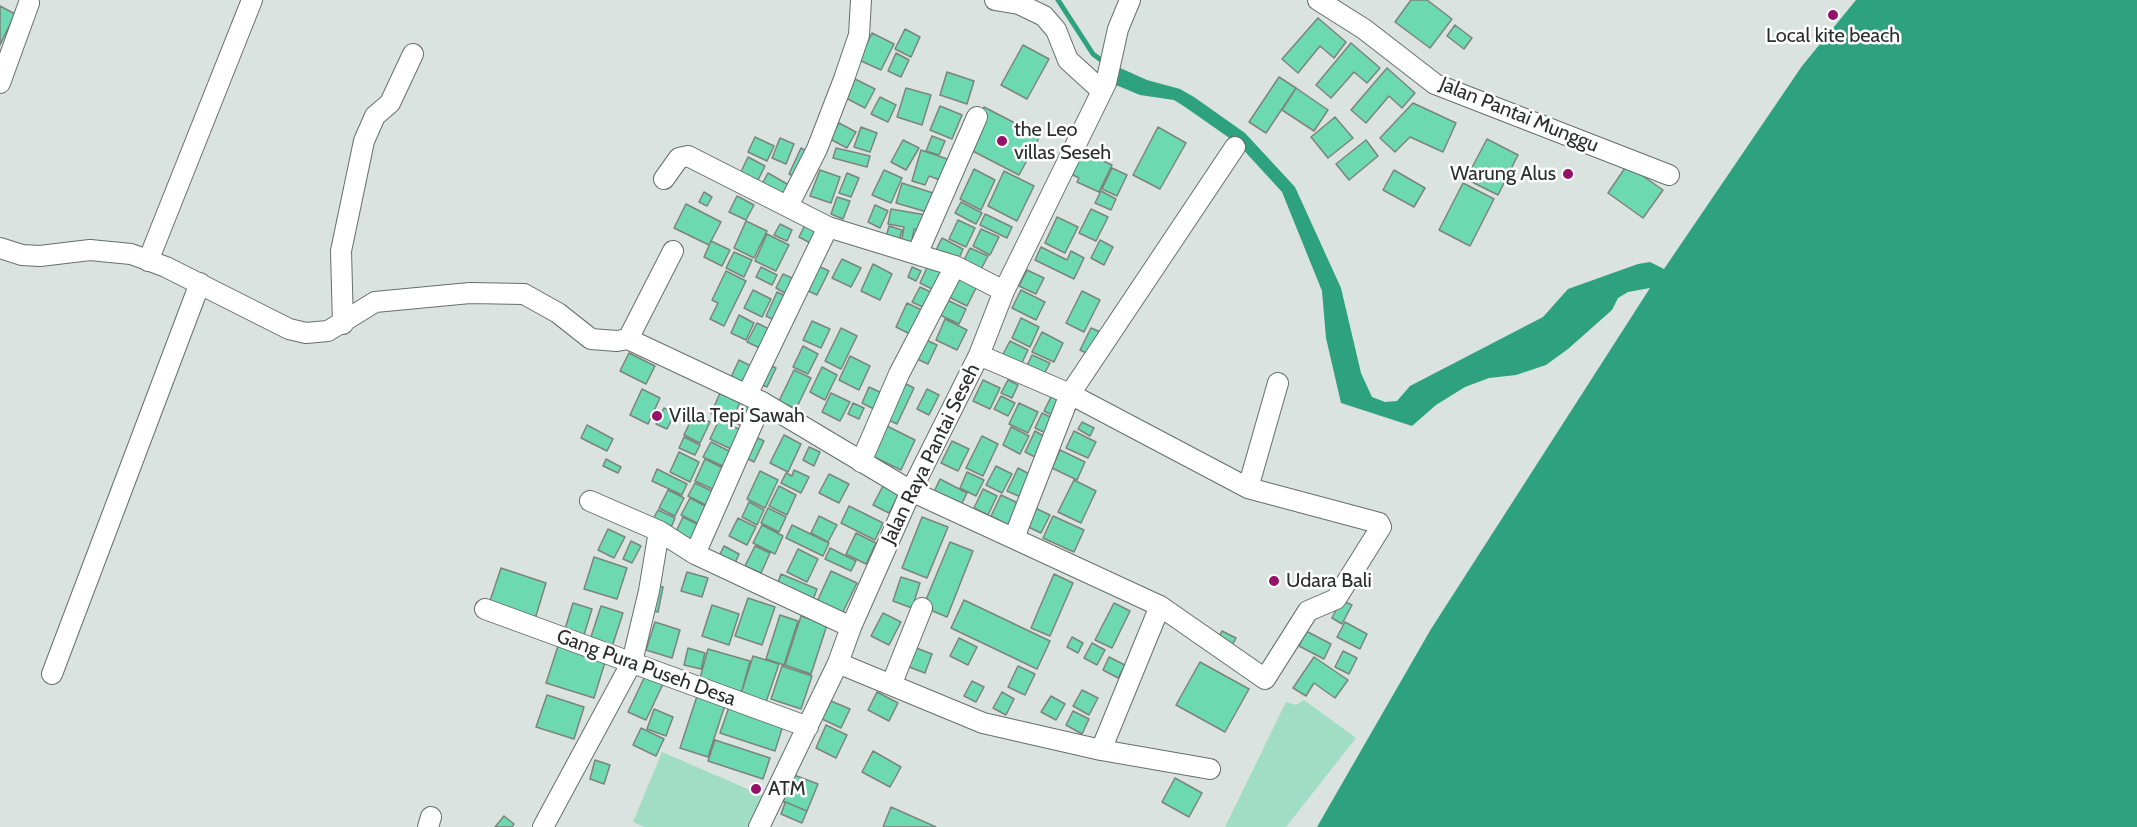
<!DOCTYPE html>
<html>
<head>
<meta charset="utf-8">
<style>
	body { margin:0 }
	canvas { display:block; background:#dae3df }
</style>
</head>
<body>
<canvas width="2137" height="827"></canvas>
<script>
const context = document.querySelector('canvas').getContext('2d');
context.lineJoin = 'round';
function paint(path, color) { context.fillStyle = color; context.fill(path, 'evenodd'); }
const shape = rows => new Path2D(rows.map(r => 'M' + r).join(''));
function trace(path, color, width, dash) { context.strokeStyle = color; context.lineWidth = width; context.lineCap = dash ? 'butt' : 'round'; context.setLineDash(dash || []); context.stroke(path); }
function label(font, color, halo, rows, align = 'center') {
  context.font = font + ' Cabin,sans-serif'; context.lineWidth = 5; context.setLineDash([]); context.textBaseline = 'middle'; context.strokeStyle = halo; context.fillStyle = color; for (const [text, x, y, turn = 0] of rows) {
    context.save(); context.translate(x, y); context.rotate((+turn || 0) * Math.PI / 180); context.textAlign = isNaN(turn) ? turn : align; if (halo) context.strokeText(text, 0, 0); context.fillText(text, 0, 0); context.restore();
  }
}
const green = shape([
	[1304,700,1356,738,1286,827,1225,827,1286,702,1296,705],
	[662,752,773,800,759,827,644,827,633,822]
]);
const water = shape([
	[1856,0,2137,0,2137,827,1317,827,1431,629,1650,288,1628,292,1618,298,1612,310,1568,349,1546,365,1516,375,1489,378,1465,387,1436,405,1412,426,1341,403,1326,338,1322,291,1282,192,1238,144,1185,107,1174,100,1140,95,1111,83,1118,67,1147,80,1180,89,1194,97,1245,133,1295,187,1341,288,1361,373,1372,397,1385,402,1397,401,1410,386,1543,317,1568,289,1638,264,1650,262,1664,269,1802,66]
]);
const stream = shape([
	[1058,0,1093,54,1105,63]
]);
const building = shape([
	[1411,0,1427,0,1452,19,1430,48,1395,22,1411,0],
	[0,6,15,14,0,45,0,6],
	[1318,18,1346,42,1334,58,1320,46,1298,73,1282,59,1318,18],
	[1455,25,1472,38,1464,49,1447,36,1455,25],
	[905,29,920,37,911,57,895,49,905,29],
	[872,33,894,44,881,70,859,60,872,33],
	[1351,43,1380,68,1367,83,1354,72,1331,98,1316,85,1351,43],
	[1023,45,1049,59,1027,99,1001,85,1023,45],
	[896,53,909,60,901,77,888,71,896,53],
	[1387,68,1415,93,1402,108,1389,96,1366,123,1351,110,1387,68],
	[947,72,974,81,967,104,940,95,947,72],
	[1279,77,1296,88,1266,133,1249,122,1279,77],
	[855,79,875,89,865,108,846,98,855,79],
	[906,88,931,95,922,125,897,117,906,88],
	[1296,88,1328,110,1314,131,1282,110,1296,88],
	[880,97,896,105,888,122,871,114,880,97],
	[1413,103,1456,123,1443,152,1410,137,1395,152,1380,138,1413,103],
	[940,106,962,115,952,139,930,130,940,106],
	[984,107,1040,136,1019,175,965,147,984,107],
	[1335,117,1353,138,1328,158,1311,137,1335,117],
	[839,123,856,132,847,148,830,139,839,123],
	[861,127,877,133,870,152,854,147,861,127],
	[1158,127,1186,143,1160,189,1133,175,1158,127],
	[932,136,945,141,939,155,926,151,932,136],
	[755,137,774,146,767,161,748,152,755,137],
	[780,138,794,144,786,164,772,158,780,138],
	[1487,139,1518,155,1498,195,1466,179,1487,139],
	[903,140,919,148,906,170,891,162,903,140],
	[1366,140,1378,156,1349,180,1336,164,1366,140],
	[801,148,812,154,800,179,789,174,801,148],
	[836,148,870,156,867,167,833,158,836,148],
	[921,150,950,160,943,181,929,176,925,185,912,181,921,150],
	[1076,153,1088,159,1090,155,1112,165,1099,192,1077,182,1079,178,1067,172,1076,153],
	[748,157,765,166,757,182,740,174,748,157],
	[1627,165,1663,190,1643,218,1608,193,1627,165],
	[1112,168,1127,175,1117,196,1102,189,1112,168],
	[974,169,995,180,981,210,960,199,974,169],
	[820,170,840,177,831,203,810,196,820,170],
	[884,170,902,178,891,203,872,195,884,170],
	[1394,170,1425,188,1414,207,1383,190,1394,170],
	[1004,171,1034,186,1017,221,988,206,1004,171],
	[768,173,789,185,782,196,762,184,768,173],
	[847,173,859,178,851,197,839,193,847,173],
	[902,183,933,193,927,212,896,203,902,183],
	[1463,183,1494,199,1470,246,1439,230,1463,183],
	[1101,191,1116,199,1111,210,1095,203,1101,191],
	[704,192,712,197,707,206,699,202,704,192],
	[737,196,754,205,746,220,729,212,737,196],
	[837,197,850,201,843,219,831,214,837,197],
	[961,202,982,213,976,224,955,213,961,202],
	[686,204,721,222,709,245,674,228,686,204],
	[875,205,888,211,880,228,868,222,875,205],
	[891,209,926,215,923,231,914,229,911,246,901,244,904,227,888,224,891,209],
	[1091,209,1108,217,1096,241,1079,233,1091,209],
	[985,214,1012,227,1007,238,980,225,985,214],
	[1057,217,1078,227,1065,253,1045,243,1057,217],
	[808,219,825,227,816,246,799,237,808,219],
	[958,220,975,228,966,247,949,239,958,220],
	[746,221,767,231,754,258,734,248,746,221],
	[780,224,792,230,787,241,774,235,780,224],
	[889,226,902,230,898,244,885,241,889,226],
	[981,229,999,237,990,255,973,246,981,229],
	[767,234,789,245,776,271,755,261,767,234],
	[942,238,963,249,957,263,935,252,942,238],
	[1100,240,1113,247,1104,265,1091,258,1100,240],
	[711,241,730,250,722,266,704,257,711,241],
	[1041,247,1067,260,1071,251,1084,258,1074,279,1035,260,1041,247],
	[970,248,988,256,980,271,963,262,970,248],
	[734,252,752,260,744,277,726,268,734,252],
	[842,259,861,268,851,287,832,278,842,259],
	[930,261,949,271,938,292,920,283,930,261],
	[873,264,892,274,880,300,861,291,873,264],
	[816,265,829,271,817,295,804,289,816,265],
	[761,267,777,275,772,285,756,277,761,267],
	[912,267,921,271,916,281,908,277,912,267],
	[1027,270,1044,278,1036,294,1019,286,1027,270],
	[726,271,746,281,724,326,710,319,718,303,712,300,726,271],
	[955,273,978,284,967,306,945,295,955,273],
	[783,274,799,281,792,297,776,288,783,274],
	[920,287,937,295,929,310,912,302,920,287],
	[753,290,771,299,762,317,744,308,753,290],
	[1021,290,1045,302,1036,320,1012,308,1021,290],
	[1082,291,1100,300,1084,332,1066,323,1082,291],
	[777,292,792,299,780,323,766,316,777,292],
	[943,298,966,309,959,324,936,313,943,298],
	[907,303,926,312,914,336,896,327,907,303],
	[739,315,754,323,746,340,731,333,739,315],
	[1021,318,1039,327,1030,347,1012,338,1021,318],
	[945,319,967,330,957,350,936,340,945,319],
	[812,321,830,329,821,348,803,340,812,321],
	[757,323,771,330,762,349,747,342,757,323],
	[841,328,857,336,841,369,825,361,841,328],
	[1091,328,1103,333,1092,356,1080,350,1091,328],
	[1042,332,1063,343,1054,362,1032,352,1042,332],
	[924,339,937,345,928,364,915,358,924,339],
	[1010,341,1028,350,1020,367,1001,358,1010,341],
	[803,346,818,354,808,374,793,367,803,346],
	[629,353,655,366,646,384,620,371,629,353],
	[1032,355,1050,363,1043,376,1026,368,1032,355],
	[850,356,870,366,859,390,839,380,850,356],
	[739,360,755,368,746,385,731,377,739,360],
	[765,363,776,368,767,387,756,382,765,363],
	[822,367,837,375,825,400,810,392,822,367],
	[794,370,811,378,796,409,779,401,794,370],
	[983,380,1000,388,990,409,973,401,983,380],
	[1008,380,1018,385,1012,398,1001,393,1008,380],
	[900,381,914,388,897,424,882,417,900,381],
	[869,387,884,394,876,410,862,403,869,387],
	[642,389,660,398,648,424,630,415,642,389],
	[927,389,939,395,929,415,917,409,927,389],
	[720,393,740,403,730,423,711,414,720,393],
	[831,393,850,402,840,421,822,412,831,393],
	[1053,393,1067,400,1058,418,1044,411,1053,393],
	[1001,396,1015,403,1008,416,994,409,1001,396],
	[744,402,757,408,748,429,734,422,744,402],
	[853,403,864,408,859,419,848,414,853,403],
	[1019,403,1038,412,1028,433,1009,424,1019,403],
	[664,408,675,413,667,429,656,424,664,408],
	[1042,413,1057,420,1050,435,1035,428,1042,413],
	[694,414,710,422,700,443,684,435,694,414],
	[719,420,743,431,733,450,710,439,719,420],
	[1082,422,1094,428,1090,436,1078,429,1082,422],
	[883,424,915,440,901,470,868,454,883,424],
	[587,425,613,439,607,451,581,438,587,425],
	[1011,427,1029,436,1020,454,1003,445,1011,427],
	[1035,431,1049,439,1039,459,1025,452,1035,431],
	[1074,431,1096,442,1088,458,1066,448,1074,431],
	[751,435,764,441,754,462,741,455,751,435],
	[784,435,801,444,788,472,770,463,784,435],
	[982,436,998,444,983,476,966,468,982,436],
	[684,437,700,445,695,455,679,448,684,437],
	[952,441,969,449,958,471,941,463,952,441],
	[711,442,733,453,725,467,703,457,711,442],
	[809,447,820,452,814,466,803,460,809,447],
	[1060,450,1085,462,1077,480,1052,468,1060,450],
	[679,452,699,462,690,482,670,472,679,452],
	[606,459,621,467,618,473,603,466,606,459],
	[705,459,727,470,717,491,695,481,705,459],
	[996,466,1012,474,1002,493,986,485,996,466],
	[1018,468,1033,476,1023,498,1007,491,1018,468],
	[657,469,687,484,682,495,652,481,657,469],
	[794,470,809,477,801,493,781,483,786,473,792,476,794,470],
	[760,471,778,480,765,508,747,499,760,471],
	[967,472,984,480,976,496,960,488,967,472],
	[829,474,849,484,839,503,819,493,829,474],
	[940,479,967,493,960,507,933,494,940,479],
	[1074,480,1096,491,1081,523,1058,512,1074,480],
	[695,483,716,493,710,507,688,496,695,483],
	[884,484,900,492,889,513,873,505,884,484],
	[779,486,796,495,787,515,769,506,779,486],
	[983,489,997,496,988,515,974,508,983,489],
	[668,490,684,498,675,516,659,508,668,490],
	[1001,495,1020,504,1010,526,991,516,1001,495],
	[690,498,709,508,701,525,681,515,690,498],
	[749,502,764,510,757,525,742,517,749,502],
	[849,506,883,523,875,540,841,523,849,506],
	[1031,506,1050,515,1041,533,1022,524,1031,506],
	[768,508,786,517,779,532,761,523,768,508],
	[658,510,675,518,670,530,652,521,658,510],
	[819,516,837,525,828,542,811,533,819,516],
	[1053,516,1084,530,1074,552,1043,538,1053,516],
	[683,517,701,526,692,545,674,536,683,517],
	[922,517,948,527,927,578,902,568,922,517],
	[738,518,756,527,747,545,729,536,738,518],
	[762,525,783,536,775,554,753,543,762,525],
	[792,525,829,543,823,556,786,538,792,525],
	[608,529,625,537,614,558,598,550,608,529],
	[856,533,876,543,866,564,846,554,856,533],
	[631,541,641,546,632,563,623,559,631,541],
	[950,542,973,551,947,617,923,607,950,542],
	[724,546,739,554,733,568,717,560,724,546],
	[755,546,770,553,761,573,745,566,755,546],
	[830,548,856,561,851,571,825,559,830,548],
	[798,549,818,559,807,582,787,572,798,549],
	[594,557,627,568,617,599,584,589,594,557],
	[501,568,546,583,535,619,489,604,501,568],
	[831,571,857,583,840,618,815,606,831,571],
	[687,572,708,578,702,597,681,591,687,572],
	[781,574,817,589,811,605,776,588,781,574],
	[1054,574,1073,583,1050,636,1031,628,1054,574],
	[901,577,920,583,912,608,893,601,901,577],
	[653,585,663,587,658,612,648,610,653,585],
	[748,598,775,607,762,645,735,636,748,598],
	[964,600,1050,641,1037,669,951,628,964,600],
	[1341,600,1352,605,1342,624,1332,618,1341,600],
	[573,603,592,609,583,638,564,632,573,603],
	[1114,603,1130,611,1112,648,1095,640,1114,603],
	[712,605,739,614,729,645,702,636,712,605],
	[601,606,623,613,611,650,589,643,601,606],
	[883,613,901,622,889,645,871,636,883,613],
	[780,615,798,621,784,665,766,659,780,615],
	[801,616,827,625,811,674,785,665,801,616],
	[655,622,680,630,672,658,646,650,655,622],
	[1345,622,1367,634,1360,649,1337,637,1345,622],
	[1222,631,1236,638,1230,649,1216,642,1222,631],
	[1306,631,1331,644,1324,659,1299,646,1306,631],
	[1072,637,1083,643,1078,653,1067,647,1072,637],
	[959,638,977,647,968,665,950,656,959,638],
	[1092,643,1105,650,1097,665,1084,658,1092,643],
	[558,646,605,662,594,698,546,683,558,646],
	[911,646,932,654,925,673,904,665,911,646],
	[688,648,705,653,701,669,684,665,688,648],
	[708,649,750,661,741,694,699,682,708,649],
	[1343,651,1357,658,1349,674,1335,667,1343,651],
	[753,656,779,664,766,702,741,694,753,656],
	[1109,657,1125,665,1118,678,1103,670,1109,657],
	[1314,657,1348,680,1335,698,1314,683,1306,696,1293,688,1314,657],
	[1200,662,1249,689,1225,732,1176,705,1200,662],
	[782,666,812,676,801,709,771,699,782,666],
	[1018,666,1035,674,1025,695,1008,687,1018,666],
	[645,676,663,684,646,720,628,712,645,676],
	[972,681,984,687,976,702,964,696,972,681],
	[699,690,727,699,708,757,680,748,699,690],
	[1082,690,1098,698,1089,715,1073,706,1082,690],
	[877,692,898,703,889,721,868,710,877,692],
	[1002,692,1014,699,1006,715,993,708,1002,692],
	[547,695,584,707,574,739,536,727,547,695],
	[1051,696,1065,704,1056,720,1041,712,1051,696],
	[831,701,850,709,841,728,822,719,831,701],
	[730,704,784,722,775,751,720,733,730,704],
	[654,709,673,717,666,736,647,729,654,709],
	[1073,711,1089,719,1082,734,1066,725,1073,711],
	[826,725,847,735,836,758,816,748,826,725],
	[641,728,664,739,656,756,633,745,641,728],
	[715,740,770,758,763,779,708,761,715,740],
	[873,751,901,767,890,787,862,772,873,751],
	[595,760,610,765,604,784,590,779,595,760],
	[794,775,818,784,807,811,783,801,794,775],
	[1175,778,1202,793,1189,817,1162,802,1175,778],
	[783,801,807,811,802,823,781,814,785,803,783,801],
	[891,807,936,827,883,827,891,807],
	[504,816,514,824,512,827,495,827,504,816]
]);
const minor = shape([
	[995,0,1019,4,1044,16,1056,30,1068,60,1102,91],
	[1318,0,1364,29,1435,84,1669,175],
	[0,83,29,3],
	[664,179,679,158,688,156,828,227,955,266,1004,291],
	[788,206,817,149,844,79,859,35,861,0],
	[0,248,22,255,40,256,90,250,131,254,166,267,289,329,306,333,328,331,375,302,470,293,524,294,558,313,591,339,617,341,628,339,762,402,911,491,1160,606,1265,679,1308,611,1336,599,1381,527,1379,523,1248,488,1070,394,979,355],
	[918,252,977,117],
	[148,261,252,0],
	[343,324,341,251,364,141,375,116,390,103,413,54],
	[628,339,673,251],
	[747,395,828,227],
	[861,462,899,374,955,266],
	[1248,488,1278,383],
	[590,501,659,531,695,554,851,627],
	[1014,538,1070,394,1235,147],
	[695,554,762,402],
	[485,609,808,727],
	[838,663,983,723,1101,750,1210,769],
	[52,674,200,283],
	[892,683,922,608],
	[1101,750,1160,606],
	[428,827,431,817],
	[543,827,632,662,649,591,659,531],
	[759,827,838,663,851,627,911,491,979,355,1004,291,1106,83,1118,29,1130,0]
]);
const markers = [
	[1833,15,6,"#961168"],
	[1002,141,6,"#961168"],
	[1568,174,6,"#961168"],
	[657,416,6,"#961168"],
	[1274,581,6,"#961168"],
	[756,789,6,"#961168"]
];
const poiNames = [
	["Local kite beach",1833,36,"center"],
	["the Leo",1014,130],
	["villas Seseh",1014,153],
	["Warung Alus",1556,174,"right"],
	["Villa Tepi Sawah",669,416],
	["Udara Bali",1286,581],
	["ATM",768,789]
];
const streetNames = [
	["Jalan Pantai Munggu",1519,115,22],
	["Jalan Raya Pantai Seseh",931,454,-64],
	["Gang Pura Puseh Desa",646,668,20]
];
paint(green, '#a0ddc4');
paint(water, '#2ea27e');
trace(stream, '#2ea27e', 5);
paint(building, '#6dd9b2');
trace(building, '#7b8480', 1.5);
trace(minor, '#666f6b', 22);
trace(minor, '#fff', 20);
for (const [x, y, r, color] of markers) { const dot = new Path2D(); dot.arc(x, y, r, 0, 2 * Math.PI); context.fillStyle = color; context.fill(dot); trace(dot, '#fff', 2); }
label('20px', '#2a2e2c', '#fff', poiNames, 'left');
label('20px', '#2a2e2c', '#fff', streetNames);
</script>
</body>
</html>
